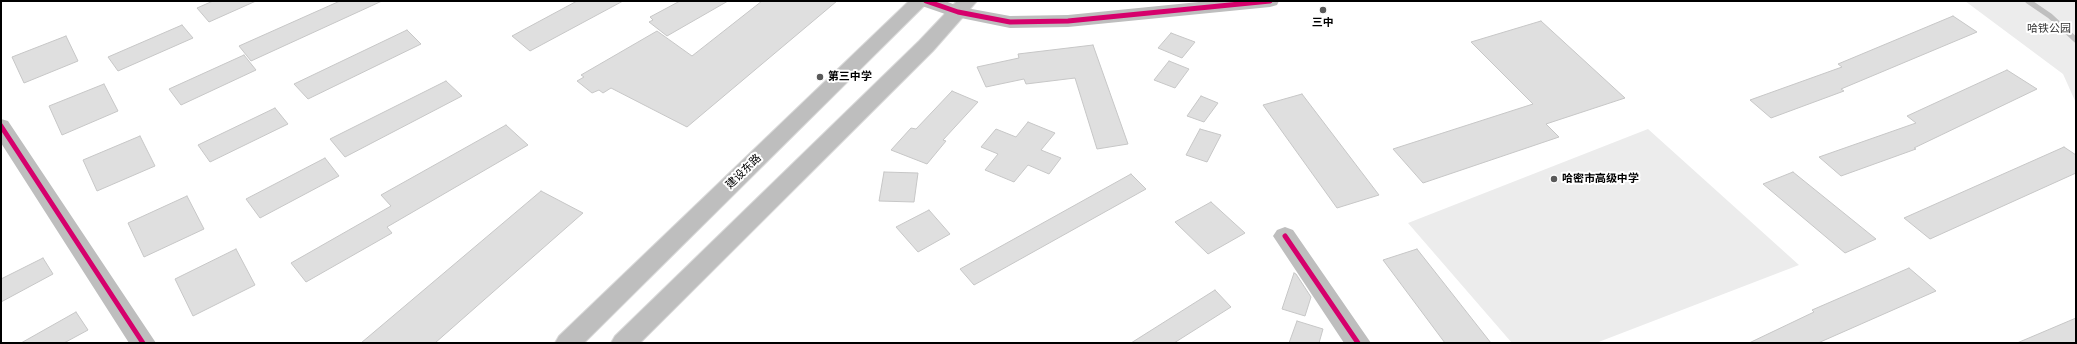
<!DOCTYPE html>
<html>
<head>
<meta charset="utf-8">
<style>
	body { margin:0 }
	#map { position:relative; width:2077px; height:344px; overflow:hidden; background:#fff; font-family:"Roboto Condensed",sans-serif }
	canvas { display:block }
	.frame { position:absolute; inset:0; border:2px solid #000; pointer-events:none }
</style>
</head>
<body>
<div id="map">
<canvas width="2077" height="344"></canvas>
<div class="frame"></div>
</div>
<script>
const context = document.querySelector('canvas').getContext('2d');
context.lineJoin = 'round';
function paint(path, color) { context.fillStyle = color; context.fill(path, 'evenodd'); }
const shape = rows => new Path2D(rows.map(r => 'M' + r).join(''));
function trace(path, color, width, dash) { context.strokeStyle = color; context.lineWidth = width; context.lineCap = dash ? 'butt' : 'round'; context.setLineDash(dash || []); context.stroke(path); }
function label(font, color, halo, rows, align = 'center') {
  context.font = font + ' "Roboto Condensed","Noto Sans SC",sans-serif'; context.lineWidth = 4; context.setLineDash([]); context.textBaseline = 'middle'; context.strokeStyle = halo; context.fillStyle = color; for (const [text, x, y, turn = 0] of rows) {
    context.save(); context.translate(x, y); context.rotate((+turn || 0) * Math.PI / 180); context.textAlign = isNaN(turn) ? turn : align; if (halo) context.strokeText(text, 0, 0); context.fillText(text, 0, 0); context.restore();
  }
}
const green = shape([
	[1965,1,2076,1,2076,103,2063,74],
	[1648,129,1799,265,1596,343,1512,343,1408,223]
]);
const stream = shape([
	[2028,1,2050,16,2076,40]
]);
const building = shape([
	[213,1,256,1,209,22,197,8,213,1],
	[340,1,382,1,251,61,239,46,340,1],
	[577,1,623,1,530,51,512,36,577,1],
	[680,1,728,1,667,36,649,22,653,20,650,17,680,1],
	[762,1,837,1,687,127,611,88,603,93,599,90,592,93,577,81,584,77,581,75,657,31,692,56,762,1],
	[1953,16,1977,32,1841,89,1844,91,1771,118,1750,100,1842,67,1838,64,1953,16],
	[1541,21,1625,98,1546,124,1559,137,1423,183,1393,149,1533,104,1471,42,1541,21],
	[182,25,193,38,118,71,108,57,182,25],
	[407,30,421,44,308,99,294,84,407,30],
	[1171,33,1195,42,1182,58,1158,48,1171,33],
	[66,36,78,61,24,83,12,57,66,36],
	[1093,45,1128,144,1097,149,1075,78,1026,84,1024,79,986,87,977,67,1019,58,1018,54,1093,45],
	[244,55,256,70,181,105,169,89,244,55],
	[1169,61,1189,69,1175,88,1154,80,1169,61],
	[2007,70,2037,89,1914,148,1916,149,1841,176,1819,157,1916,123,1907,116,2007,70],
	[446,81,462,96,345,157,330,139,446,81],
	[104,84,118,111,62,135,49,106,104,84],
	[952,91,978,102,943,140,946,141,927,164,891,150,911,128,916,129,952,91],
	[1302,94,1379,195,1337,208,1263,105,1302,94],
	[1201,96,1218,103,1204,122,1187,116,1201,96],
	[275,108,288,124,210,162,198,145,275,108],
	[1028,122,1055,133,1041,150,1061,158,1049,174,1028,165,1014,182,985,170,998,154,981,147,996,129,1016,137,1028,122],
	[506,125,528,145,387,227,392,233,306,282,291,263,391,206,381,195,506,125],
	[1200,129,1221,135,1207,162,1186,155,1200,129],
	[140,136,155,166,97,191,83,160,140,136],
	[2064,147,2076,155,2076,173,1930,239,1904,218,2064,147],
	[325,158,339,176,260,218,246,199,325,158],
	[884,172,918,173,914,202,879,201,884,172],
	[1793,172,1876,239,1845,253,1763,184,1793,172],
	[1131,174,1146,189,974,285,960,269,1131,174],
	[541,191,583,213,435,343,361,343,541,191],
	[187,196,204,229,144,257,128,223,187,196],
	[1211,202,1245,233,1208,254,1175,222,1211,202],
	[929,210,950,234,918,252,896,227,929,210],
	[236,249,255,285,193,316,175,279,236,249],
	[1417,249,1491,343,1445,343,1383,260,1417,249],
	[43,258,53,274,1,302,1,279,43,258],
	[1909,268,1936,291,1818,343,1749,343,1814,312,1812,310,1909,268],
	[1294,273,1296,274,1311,297,1305,316,1282,309,1294,273],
	[1215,290,1231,307,1174,343,1131,343,1215,290],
	[76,312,88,330,64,343,21,343,76,312],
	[2076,318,2076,343,2017,343,2076,318],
	[1297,321,1323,329,1319,343,1289,343,1297,321]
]);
const minor = shape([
	[917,1,945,1,961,7,1010,16,1068,15,1209,1,1279,1,1277,5,1270,7,1068,27,1010,28,951,16,919,5,917,1],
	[1,119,8,121,156,343,129,343,1,143,1,119],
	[1285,227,1293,230,1371,343,1344,343,1273,236,1277,230,1285,227]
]);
const major = shape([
	[909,1,929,1,584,343,555,343,559,336,909,1],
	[957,1,977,1,933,51,640,343,611,343,615,336,919,41,957,1]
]);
const cycleway = shape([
	[926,1,958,12,1010,22,1068,21,1270,1],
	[1,126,143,343],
	[1285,236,1358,343]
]);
const markers = [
	[1323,10,4,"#595959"],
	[820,77,4,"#595959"],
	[1554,179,4,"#595959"]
];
const poiNames = [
	["三中",1323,23,"center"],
	["第三中学",828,77],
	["哈密市高级中学",1562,179]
];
const parkNames = [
	["哈铁公园",2049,29]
];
const streetNames = [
	["建设东路",744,172,-44]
];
paint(green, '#ececec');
trace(stream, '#bfbfbf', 5.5);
paint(building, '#dfdfdf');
trace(building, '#c7c7c7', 1);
trace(major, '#dbdbdb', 2);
paint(minor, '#bebebe');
paint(major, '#bebebe');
trace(cycleway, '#d6006c', 5);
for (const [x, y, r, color] of markers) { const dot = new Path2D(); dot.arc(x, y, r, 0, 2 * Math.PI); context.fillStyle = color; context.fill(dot); trace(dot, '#fff', 1.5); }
label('bold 11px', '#000', '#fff', poiNames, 'left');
label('11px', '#333', '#fff', parkNames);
label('11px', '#000', '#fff', streetNames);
</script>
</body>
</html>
